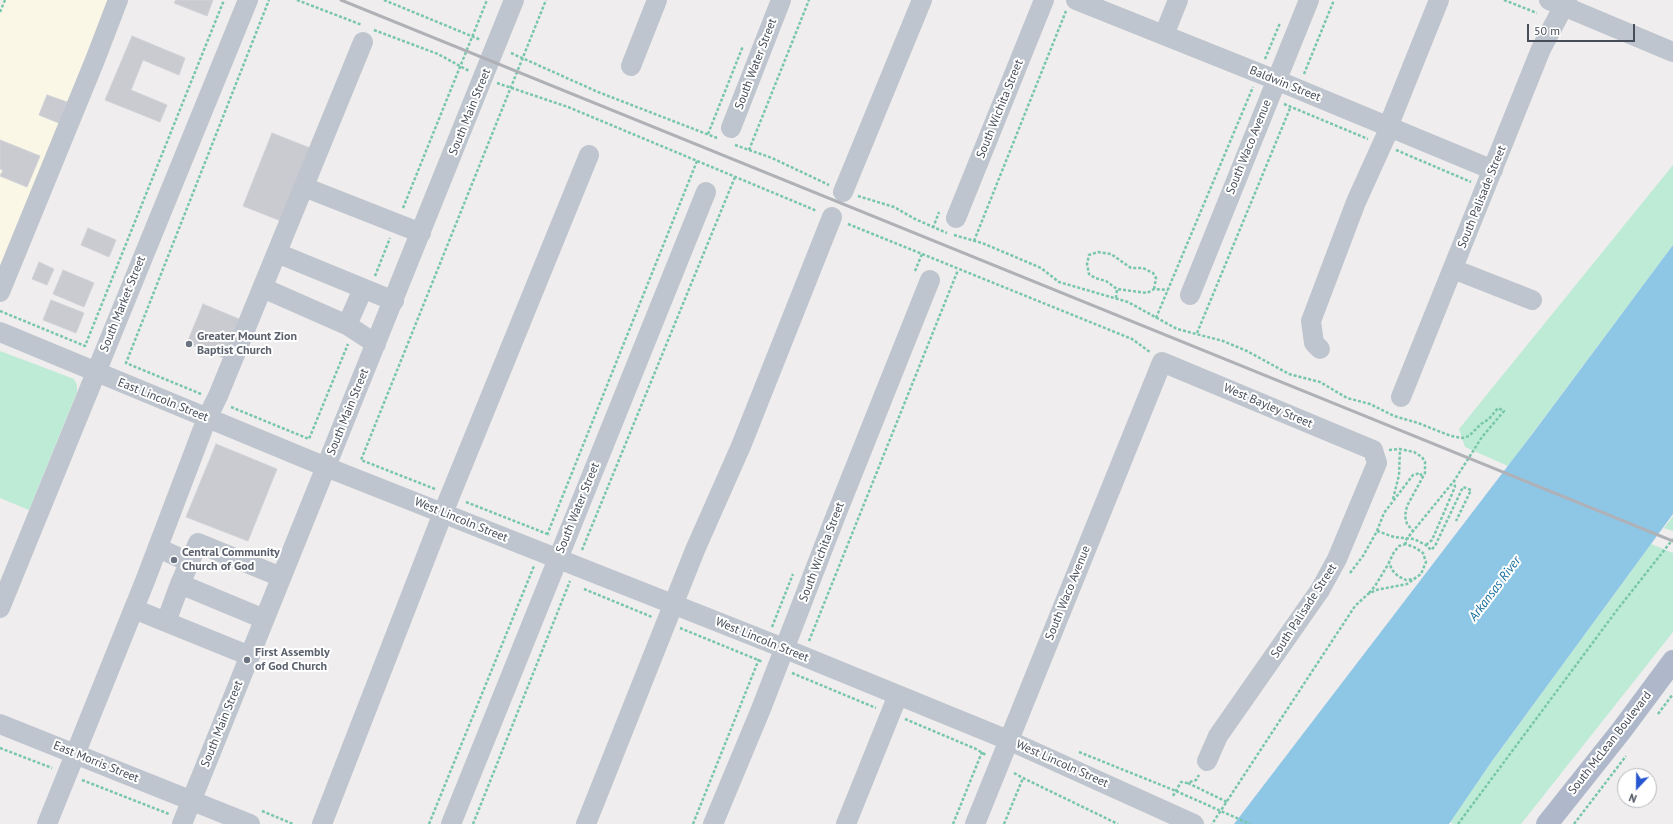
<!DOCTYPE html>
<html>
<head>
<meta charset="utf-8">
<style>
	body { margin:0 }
	#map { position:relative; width:1673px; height:824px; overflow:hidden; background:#efeded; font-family:"PT Sans",sans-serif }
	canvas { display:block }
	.north { position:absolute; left:1617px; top:768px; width:40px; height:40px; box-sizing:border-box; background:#fff; border:1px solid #b5b8bd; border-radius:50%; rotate:202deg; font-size:11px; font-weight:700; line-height:16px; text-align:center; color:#474d59 }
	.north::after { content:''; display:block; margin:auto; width:14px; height:18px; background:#2657d0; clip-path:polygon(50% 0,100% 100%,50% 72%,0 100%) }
	.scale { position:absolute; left:1527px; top:24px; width:108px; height:18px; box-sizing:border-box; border:2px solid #474d59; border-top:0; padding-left:5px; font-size:12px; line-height:14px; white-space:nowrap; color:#474d59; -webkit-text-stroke:3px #fff; paint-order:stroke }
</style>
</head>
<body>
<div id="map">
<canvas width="1673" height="824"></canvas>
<div class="north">N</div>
<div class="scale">50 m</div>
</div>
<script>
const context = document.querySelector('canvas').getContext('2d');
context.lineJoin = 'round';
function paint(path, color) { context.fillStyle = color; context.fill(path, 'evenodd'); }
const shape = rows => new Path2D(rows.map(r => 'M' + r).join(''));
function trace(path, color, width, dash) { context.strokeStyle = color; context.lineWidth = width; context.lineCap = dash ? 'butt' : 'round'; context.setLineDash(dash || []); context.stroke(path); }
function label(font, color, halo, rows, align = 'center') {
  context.font = font + ' "PT Sans",sans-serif'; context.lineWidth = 4; context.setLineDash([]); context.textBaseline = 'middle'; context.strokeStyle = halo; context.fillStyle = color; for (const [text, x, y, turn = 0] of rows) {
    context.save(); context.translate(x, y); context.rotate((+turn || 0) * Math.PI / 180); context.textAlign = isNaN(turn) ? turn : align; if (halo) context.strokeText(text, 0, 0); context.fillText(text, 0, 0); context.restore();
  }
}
const commercial = shape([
	[3,0,124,0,0,304,0,7]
]);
const green = shape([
	[1673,165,1673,245,1508,466,1465,447,1459,429],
	[0,351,74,379,77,385,77,392,29,510,0,498],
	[1673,516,1673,531,1664,528],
	[1651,544,1673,553,1673,632,1521,824,1453,824,1450,822,1492,761]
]);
const water = shape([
	[1673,245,1673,514,1492,761,1449,824,1234,824,1533,433]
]);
const building = shape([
	[176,0,213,0,207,16,174,3,176,0],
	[132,36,185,58,179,75,143,60,131,90,167,105,160,122,105,100,132,36],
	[47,95,67,102,59,123,39,115,47,95],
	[272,133,310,148,281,221,243,206,272,133],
	[0,140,40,156,27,187,0,176,3,170,0,169,0,140],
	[88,228,116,240,109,257,81,245,88,228],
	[39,262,54,269,47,285,32,279,39,262],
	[63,270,94,283,84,307,53,294,63,270],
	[51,300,84,313,76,333,43,320,51,300],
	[203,304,244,321,229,360,187,343,203,304],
	[216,444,277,469,248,541,186,517,216,444]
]);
const path = shape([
	[297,0,362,25],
	[384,0,481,40],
	[1504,0,1537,13],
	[0,12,5,0],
	[374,30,438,54,469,71],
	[511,53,598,92,717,138],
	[1265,59,1280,23],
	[1304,74,1334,0],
	[497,83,568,107,817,211],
	[1284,104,1368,139],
	[708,134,743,46],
	[735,145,772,158,829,185],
	[749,150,809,0],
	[1396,150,1471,182],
	[858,196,894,207,915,219,947,233],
	[403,208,487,0],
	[848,224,1132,339,1150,352],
	[933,228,939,212],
	[954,235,982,243,1013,256,1041,268,1059,282,1128,302,1177,329,1223,341,1247,351,1289,374,1320,382,1347,398,1370,404,1394,416,1418,423,1451,436,1462,438,1469,436,1481,424,1489,419,1498,408,1504,411,1482,437,1454,481,1405,541,1406,544,1416,548,1423,553,1426,562,1421,574,1407,584,1376,590,1368,594,1355,606,1212,824],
	[974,241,1066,11],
	[915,271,922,254],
	[375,276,390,238],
	[1154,289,1156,278,1153,273,1143,268,1131,268,1111,254,1098,252,1089,255,1087,264,1089,274,1095,278,1106,281,1117,289,1147,293,1154,289,1168,290],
	[1116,298,1117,289],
	[0,311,85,346,224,0],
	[1156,318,1253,87],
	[1197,333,1291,106],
	[201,394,126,363,269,0],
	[231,407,309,439,348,344],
	[1389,450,1400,449,1414,452,1422,457,1425,462,1425,473,1407,506,1405,516,1407,524,1413,531],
	[435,489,361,460,546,0],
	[1393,499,1399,475,1400,449],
	[466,502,550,535],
	[1377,531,1394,537,1414,539,1426,545,1431,550,1435,546,1463,487,1471,490,1456,521],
	[547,535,697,161],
	[1406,544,1399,546,1394,552,1389,562,1392,570,1398,576,1406,580,1414,579],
	[1426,545,1432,540,1455,487,1454,481],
	[582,550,735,177],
	[1350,573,1363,556,1377,531,1384,513,1413,475,1420,473,1423,478],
	[584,589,652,617],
	[1369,593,1375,586,1389,563],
	[772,627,793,574],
	[680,628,763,662],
	[809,641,958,270],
	[792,673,876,708],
	[1658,714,1673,694],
	[905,719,976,749,986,755],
	[0,748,52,768],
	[1079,752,1176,791],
	[1014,773,1023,778,1118,824],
	[82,780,169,814],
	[1188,783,1227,802],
	[1173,796,1181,782,1187,783,1196,780,1199,775],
	[262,811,293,824],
	[429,824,534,566],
	[473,824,570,581],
	[693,824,759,659],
	[953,824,982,752],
	[1004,824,1023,778],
	[1458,824,1617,610,1673,539],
	[1574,824,1626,756]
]);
const minor = shape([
	[1076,0,1276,80,1493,170],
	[1549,0,1673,52],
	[1164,35,1178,0],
	[631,66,657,0],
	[1388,127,1439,0],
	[731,128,781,0],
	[304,187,421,233],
	[843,192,922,0],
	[956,218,1044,0],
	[277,253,394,301],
	[1453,269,1532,300],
	[263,288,347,325,376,344],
	[0,292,95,60,118,0],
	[1190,295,1309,0],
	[347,325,363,289],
	[0,332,326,467,766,641,1008,740,1194,824],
	[1320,349,1314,343,1311,321,1356,202,1390,127],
	[1401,397,1541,49,1567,0],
	[158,548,189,562],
	[180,584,166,622,250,656],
	[0,608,248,0],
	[134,609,166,622],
	[264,619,180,584,198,543,281,577],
	[0,724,250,824],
	[47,824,145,581,207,418,218,396,363,42],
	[182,824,514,0],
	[322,824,443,513,589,155],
	[451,824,706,192],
	[586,824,695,550,741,446,832,217],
	[713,824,761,709,836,515,930,280],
	[846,824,898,695],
	[975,824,1162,362,1373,450,1377,463,1337,559,1320,590,1218,736,1207,761]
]);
const major = shape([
	[1547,824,1621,731,1673,661]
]);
const rail = shape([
	[341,0,1673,541]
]);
const pathBridge = shape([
	[1176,791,1250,824]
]);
const markers = [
	[189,344,4,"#6b7280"],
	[174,560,4,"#6b7280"],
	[247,660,4,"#6b7280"]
];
const streetNames = [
	["South Water Street",756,64,-69],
	["Baldwin Street",1285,84,22],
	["South Wichita Street",1000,109,-68],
	["South Main Street",470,112,-68],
	["South Waco Avenue",1249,147,-68],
	["South Palisade Street",1482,197,-68],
	["South Market Street",123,304,-68],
	["East Lincoln Street",163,400,22],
	["West Bayley Street",1268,406,23],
	["South Main Street",348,412,-68],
	["South Water Street",578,508,-68],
	["West Lincoln Street",461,520,22],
	["South Wichita Street",822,552,-69],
	["South Waco Avenue",1068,593,-68],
	["South Palisade Street",1304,611,-57],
	["West Lincoln Street",762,640,22],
	["South Main Street",222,724,-68],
	["South McLean Boulevard",1610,743,-52],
	["East Morris Street",96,762,22],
	["West Lincoln Street",1062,764,24]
];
const worshipNames = [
	["Greater Mount Zion",197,337],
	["Baptist Church",197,351],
	["Central Community",182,553],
	["Church of God",182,567],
	["First Assembly",255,653],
	["of God Church",255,667]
];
const waterNames = [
	["Arkansas River",1495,589,-53]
];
paint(commercial, '#faf7e6');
paint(green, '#bdebd6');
paint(water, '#8ec6e5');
paint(building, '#cacbd1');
trace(building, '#d1d2d8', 1);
trace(path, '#78c6ab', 2.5, [3, 2]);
trace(minor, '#bfc5ce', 20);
trace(major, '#aeb8ca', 22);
trace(rail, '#afb1b7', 3);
trace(pathBridge, '#78c6ab', 2.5, [3, 2]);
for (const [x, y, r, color] of markers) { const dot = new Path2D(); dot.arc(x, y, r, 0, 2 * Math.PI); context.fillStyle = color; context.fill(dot); trace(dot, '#fff', 1.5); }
label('12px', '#474d59', '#fff', streetNames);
label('bold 12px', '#5b616d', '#fff', worshipNames, 'left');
label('italic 13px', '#166c9c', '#fff', waterNames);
</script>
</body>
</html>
